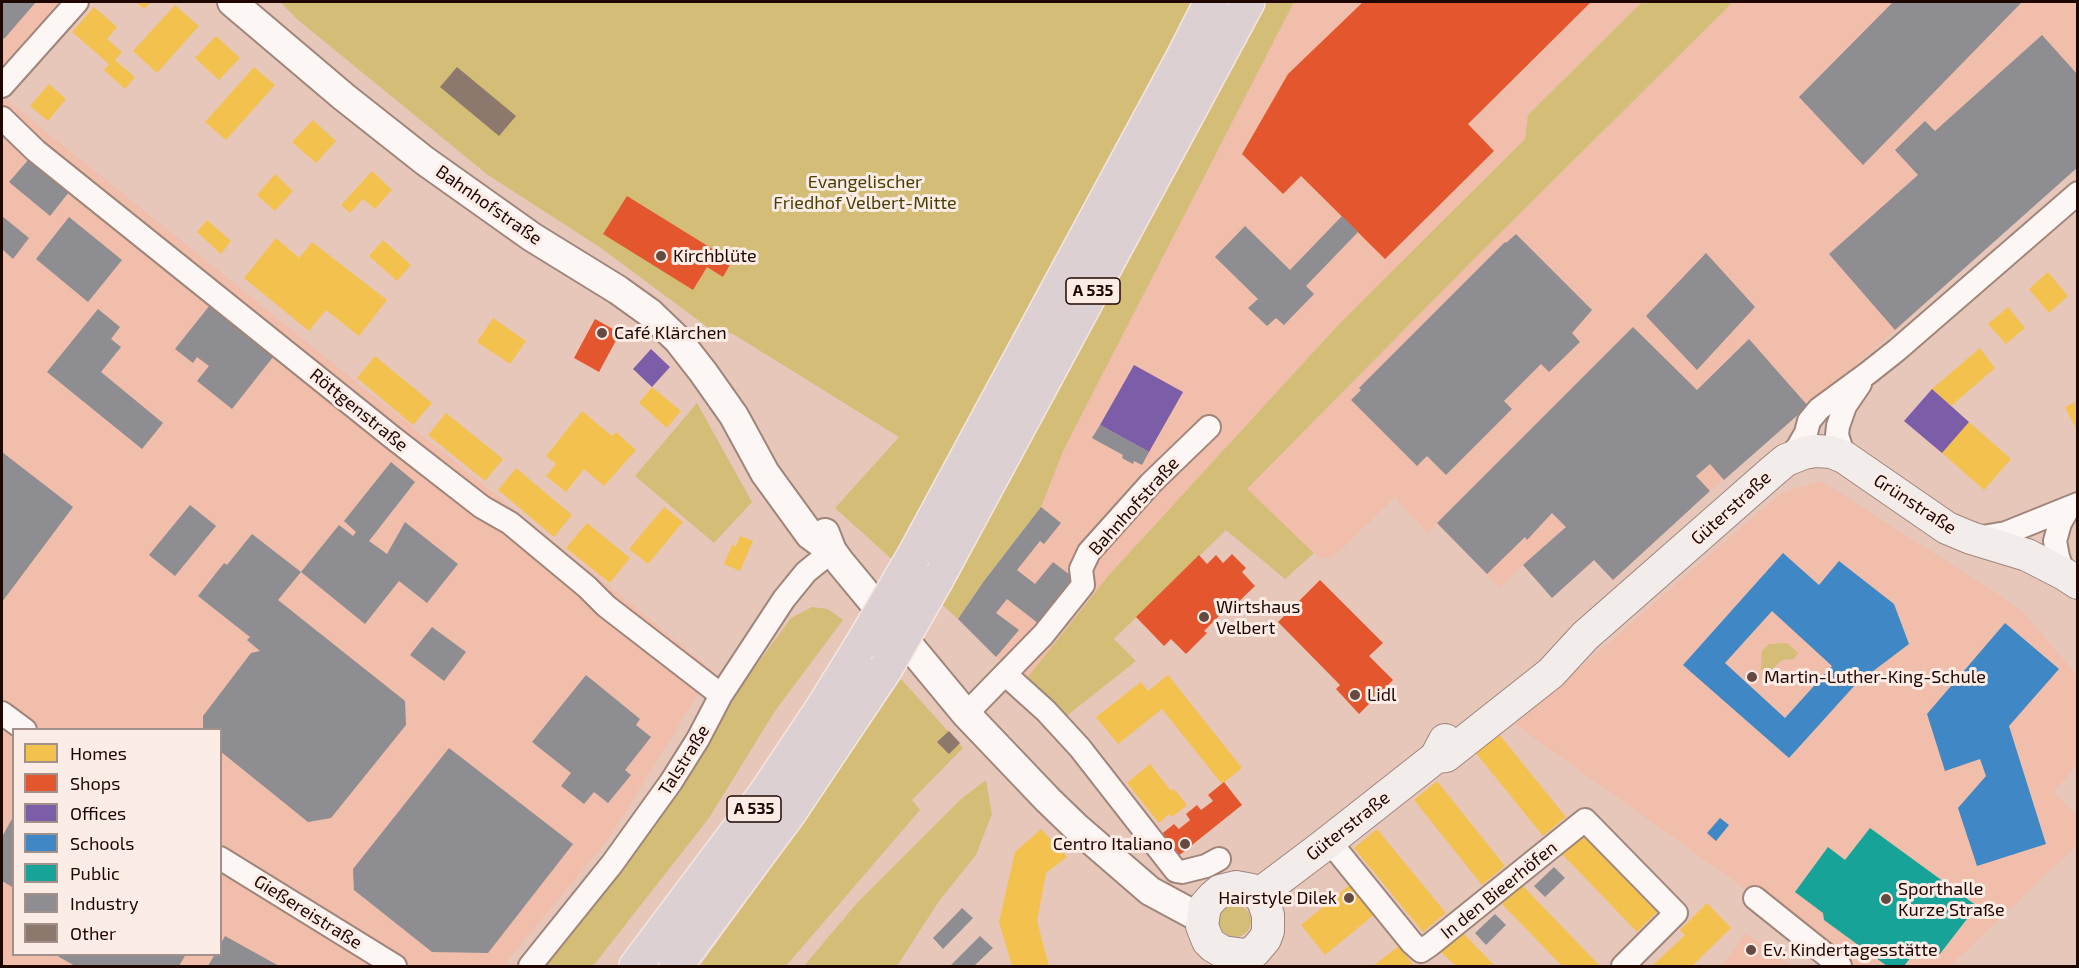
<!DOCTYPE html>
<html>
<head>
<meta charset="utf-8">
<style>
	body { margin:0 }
	#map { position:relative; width:2079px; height:968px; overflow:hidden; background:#e8c7bb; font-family:"Exo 2",sans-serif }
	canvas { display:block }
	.frame { position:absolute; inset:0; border:3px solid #1f0701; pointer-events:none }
	.legend { position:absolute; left:12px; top:728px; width:210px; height:228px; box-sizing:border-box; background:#fbece6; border:2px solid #a3908a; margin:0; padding:8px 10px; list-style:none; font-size:18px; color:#1f0701 }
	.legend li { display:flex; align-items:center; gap:12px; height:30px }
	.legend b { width:30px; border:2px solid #a3908a }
</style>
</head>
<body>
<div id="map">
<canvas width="2079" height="968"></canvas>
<div class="frame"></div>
<ul class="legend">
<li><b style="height:16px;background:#f2c14e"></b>Homes</li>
<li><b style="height:16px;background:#e4572e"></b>Shops</li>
<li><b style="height:16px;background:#7b5ea7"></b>Offices</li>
<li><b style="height:16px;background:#3f88c5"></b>Schools</li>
<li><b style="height:16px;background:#17a398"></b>Public</li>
<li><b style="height:16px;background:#8d8d92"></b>Industry</li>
<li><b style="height:16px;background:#8d786d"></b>Other</li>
</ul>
</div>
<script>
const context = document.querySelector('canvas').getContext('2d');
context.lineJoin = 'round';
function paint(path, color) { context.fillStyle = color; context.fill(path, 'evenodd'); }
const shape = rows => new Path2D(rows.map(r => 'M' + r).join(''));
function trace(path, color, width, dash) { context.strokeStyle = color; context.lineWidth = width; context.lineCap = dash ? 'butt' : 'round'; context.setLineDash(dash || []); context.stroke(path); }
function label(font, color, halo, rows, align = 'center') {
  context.font = font + ' "Exo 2",sans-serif'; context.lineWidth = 6; context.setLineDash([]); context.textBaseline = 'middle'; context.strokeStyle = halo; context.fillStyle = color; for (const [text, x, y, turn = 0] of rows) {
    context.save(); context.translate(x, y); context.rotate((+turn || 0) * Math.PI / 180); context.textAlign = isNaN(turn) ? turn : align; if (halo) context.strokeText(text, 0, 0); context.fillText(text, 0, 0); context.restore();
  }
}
const built = shape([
	[2,2,83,2,2,96,713,670,610,837,503,966,2,966],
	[14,730,220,730,220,954,14,954],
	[1294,2,1642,2,1528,115,1525,139,1340,323,1109,575,1023,683,958,619,984,581,1041,507,1063,451],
	[1733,2,2077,2,2077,167,1873,350,1710,491,1613,580,1594,561,1552,598,1523,565,1500,588,1437,524,1428,533,1395,497,1342,549,1330,559,1325,556,1321,559,1247,490,1472,261],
	[1821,481,2001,596,2024,613,2077,675,2077,764,2054,792,2077,815,2077,845,1950,966,1853,966,1515,724,1781,493],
	[1746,933,1792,966,1722,966]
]);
const green = shape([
	[280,2,1294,2,1063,451,1041,507,984,581,958,619,835,508,899,437,733,334,710,329,601,248,488,175,298,20],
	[1642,2,1733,2,1472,261,1247,489,1314,553,1285,579,1226,530,1114,639,1136,661,1064,718,1023,683,1109,575,1340,323,1525,139,1528,115],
	[697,403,752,502,714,543,635,476],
	[812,607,828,609,843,620,775,711,709,818,593,966,540,966,691,770,747,678,791,618],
	[1787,643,1798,653,1794,659,1782,660,1770,671,1761,670,1762,651,1769,644],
	[901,679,963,748,912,800,920,810,786,966,700,966,804,821],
	[986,780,992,814,976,855,939,901,897,966,804,966,857,903,961,799],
	'1219 921a16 16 0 1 1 32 0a16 16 0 1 1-32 0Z'
]);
const homes = shape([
	[136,2,151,2,144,9],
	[175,5,199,26,157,73,133,51],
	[94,7,117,27,107,39,122,52,115,60,135,77,125,89,104,70,109,64,72,32],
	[216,36,240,58,219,80,195,58],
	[254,67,275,85,226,140,205,122],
	[49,84,66,99,48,121,30,106],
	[313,120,336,141,316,163,292,142],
	[372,171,392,190,375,209,363,199,350,213,341,205],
	[275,174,293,191,275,211,257,195],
	[207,220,231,241,221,254,197,232],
	[276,238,299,258,312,242,387,300,359,336,326,310,309,331,244,278],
	[383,240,411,265,397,281,369,256],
	[2048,272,2068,296,2049,313,2029,289],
	[2008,307,2025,328,2006,344,1988,324],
	[493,318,526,341,510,364,477,342],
	[1980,348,1995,368,1951,406,1932,389],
	[375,356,432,403,413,425,357,378],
	[652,387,681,411,667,428,639,403],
	[2078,401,2078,433,2065,407],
	[582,411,612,436,616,432,636,450,604,486,584,469,566,492,546,476,556,464,546,456],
	[446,413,503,459,485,481,428,435],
	[1969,422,2011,459,1984,490,1942,453],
	[516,468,572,515,554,537,498,490],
	[664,507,683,522,648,564,629,549],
	[587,523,630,558,610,583,566,548],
	[740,536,753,541,740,571,724,564,732,545,736,546],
	[1168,675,1242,768,1222,784,1162,709,1118,744,1096,717,1141,682,1148,691],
	[1498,733,1566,817,1543,836,1475,752],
	[1150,764,1171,791,1174,789,1187,805,1172,817,1169,814,1159,823,1127,783],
	[1437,781,1505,866,1482,885,1414,800],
	[1041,829,1067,857,1046,873,1037,921,1049,966,1012,966,999,922,1015,852],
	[1377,829,1446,913,1423,932,1354,848],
	[1583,836,1657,912,1637,932,1563,855],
	[1351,884,1375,914,1325,955,1301,925],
	[1522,885,1600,966,1562,966,1502,904],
	[1707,903,1731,928,1692,966,1652,966,1685,935,1680,930],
	[1462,932,1495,966,1456,966,1441,952],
	[1399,946,1414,966,1373,966]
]);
const shops = shape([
	[1363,2,1591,2,1468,124,1494,151,1385,259,1301,176,1283,194,1242,154,1288,74],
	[627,196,732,261,723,277,707,267,693,290,603,234],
	[595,319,620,333,599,372,574,358],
	[1232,554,1246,568,1242,572,1255,586,1229,611,1227,608,1204,631,1207,633,1186,654,1171,639,1164,646,1136,617,1199,555,1207,564,1216,555,1223,563],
	[1320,580,1383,643,1369,656,1393,680,1359,714,1336,689,1340,685,1278,622],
	[1224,782,1242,805,1177,857,1159,836,1174,824,1179,829,1190,820,1186,814,1197,805,1201,810,1213,801,1208,795]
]);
const offices = shape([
	[651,349,670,367,652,387,633,369],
	[1134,365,1183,392,1149,452,1100,425],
	[1932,389,1969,422,1942,453,1904,421]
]);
const schools = shape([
	[1783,553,1819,585,1839,561,1894,604,1909,644,1856,684,1789,758,1683,665],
	[1772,611,1832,666,1785,718,1725,663],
	[2005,623,2059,669,2009,726,2046,844,1977,866,1958,808,1986,776,1980,759,1945,771,1927,714],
	[1720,818,1729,825,1716,841,1707,833]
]);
const public = shape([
	[1870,828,1977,906,1936,959,1919,947,1904,966,1887,966,1824,920,1823,913,1795,892,1828,847,1845,860]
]);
const industry = shape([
	[2,2,36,2,4,39,2,37],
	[1893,2,2022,2,1863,165,1799,97],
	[2042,35,2078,75,2078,167,1895,330,1829,254,1918,175,1895,150,1925,121,1935,131],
	[29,159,69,192,50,216,9,182],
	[2,216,29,238,13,259,2,249],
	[1342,216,1358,232,1306,286,1314,294,1284,325,1276,318,1267,326,1248,308,1258,299,1215,257,1245,226,1290,270],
	[69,217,122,260,88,302,36,259],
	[1516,234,1592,310,1572,333,1580,342,1549,372,1541,364,1504,401,1512,409,1446,475,1427,456,1417,466,1351,400,1361,390,1359,388,1505,242,1506,243],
	[1706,253,1755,307,1697,370,1646,316],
	[210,305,273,357,232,409,197,381,209,366,197,357,193,363,175,349],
	[98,309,120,327,111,339,121,347,101,372,163,423,142,449,47,372],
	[1633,327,1697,390,1749,339,1808,406,1724,480,1710,464,1696,476,1710,491,1613,580,1594,560,1552,598,1523,565,1566,527,1552,513,1527,540,1525,537,1487,574,1437,523],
	[1100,425,1149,452,1142,465,1134,461,1133,464,1122,458,1123,455,1092,438],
	[2,452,73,507,2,602],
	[391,462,415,482,369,541,387,554,405,522,458,564,427,603,399,581,365,624,301,572,339,525,353,536,356,532,344,521],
	[190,505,216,526,175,576,149,555],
	[1041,507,1061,523,1044,544,1040,541,1017,570,1035,584,1053,562,1074,578,1039,624,1007,599,996,613,1019,630,996,657,958,619,984,581],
	[252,534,301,572,278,600,405,701,406,725,331,818,308,822,220,751,220,729,203,729,203,716,251,653,260,651,247,640,250,637,198,596,224,563,227,565],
	[432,627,466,652,444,681,410,655],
	[586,675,640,719,636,725,651,737,625,770,631,775,608,803,594,792,584,804,561,786,571,773,532,742],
	[449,748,573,844,488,953,432,952,354,890,353,869],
	[14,815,14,888,2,881,2,837],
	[1554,867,1565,878,1545,897,1534,886],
	[962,908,973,918,943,949,933,938],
	[1495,914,1506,925,1486,945,1475,933],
	[225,936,279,966,208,966,215,954,220,954,220,945],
	[980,936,993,948,974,966,950,966],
	[54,954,186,954,179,966,75,966]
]);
const building = shape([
	[457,67,516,116,499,136,440,87],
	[949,731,960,743,949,754,937,742]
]);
const minor = shape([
	[2,86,77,2],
	[2,118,36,151,392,437,482,507,510,523,587,587,606,606,721,695],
	[1844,457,1837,435,1838,426,1845,406,1860,384],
	[1786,460,1798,447,1806,433,1809,421,1819,409,1868,373,1897,350,2078,193],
	[1977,538,2006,533,2078,504],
	[2064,574,2058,557,2055,541,2060,523,2068,509],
	[1005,674,1046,711,1080,748,1176,871,1182,872,1206,866,1219,859],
	[2,713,25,730],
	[966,714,1043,635,1083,585,1081,569,1089,552,1150,484,1209,427],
	[1330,842,1412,943,1421,951,1430,945,1585,820,1676,913,1623,966],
	[220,858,395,966],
	[1755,898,1840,966],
	[530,966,612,864,671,782,698,739,721,695,784,599,806,572,832,551]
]);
const tertiary = shape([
	[232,2,344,97,425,161,532,237,618,290,650,313,678,340,703,372,734,416,765,473,810,535,832,551],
	[825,533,832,551,840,562,966,714,1048,800,1076,827,1150,891,1202,919]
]);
const secondary = shape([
	[1436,757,1446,756,1551,673,1585,636,1774,470,1786,460,1804,453,1816,451,1831,452,1844,457,1947,528,1971,538,2027,555,2064,574,2078,583],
	[1236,887,1252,890,1258,895,1263,900,1268,915,1268,931,1265,939,1254,952,1245,955,1223,952,1213,946,1208,941,1202,926,1205,906,1213,897,1220,891,1236,887],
	[1258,895,1323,846,1436,757,1445,740]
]);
const motorway = shape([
	[914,555,1183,57,1211,2],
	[937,579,1248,2],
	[636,966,765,794,821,710,862,644],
	[676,966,790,812,886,668]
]);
const motorwayBridge = shape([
	[862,644,914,555],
	[886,668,937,579]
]);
const markers = [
	[661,256,6,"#654a42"],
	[602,333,6,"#654a42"],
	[1204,617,6,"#654a42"],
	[1752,677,6,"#654a42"],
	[1355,695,6,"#654a42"],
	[1185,844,6,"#654a42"],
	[1349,898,6,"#654a42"],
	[1886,899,6,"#654a42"],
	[1751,950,6,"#654a42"]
];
const shields = [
	[1093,291,54],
	[754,809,54]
];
const shieldNames = [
	["A 535",1093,291],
	["A 535",754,809]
];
const parkNames = [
	["Evangelischer",865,182],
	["Friedhof Velbert-Mitte",865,203]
];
const streetNames = [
	["Bahnhofstraße",489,205,35],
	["Röttgenstraße",359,410,39],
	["Grünstraße",1915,504,33],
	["Bahnhofstraße",1134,506,-48],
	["Güterstraße",1731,508,-42],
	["Talstraße",684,760,-58],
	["Güterstraße",1348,826,-38],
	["In den Bieerhöfen",1499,890,-39],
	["Gießereistraße",308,912,32]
];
const poiNames = [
	["Kirchblüte",673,256],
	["Café Klärchen",614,333],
	["Wirtshaus",1216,607],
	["Velbert",1216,628],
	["Martin-Luther-King-Schule",1764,677],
	["Lidl",1367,695],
	["Centro Italiano",1173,844,"right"],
	["Sporthalle",1898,889],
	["Kurze Straße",1898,910],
	["Hairstyle Dilek",1337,898,"right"],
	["Ev. Kindertagesstätte",1763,950]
];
paint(built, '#f0beaa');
paint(green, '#d3bd77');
paint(homes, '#f2c14e');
paint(shops, '#e4572e');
paint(offices, '#7b5ea7');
paint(schools, '#3f88c5');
paint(public, '#17a398');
paint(industry, '#8d8d92');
paint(building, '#8d786d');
trace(minor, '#a0857a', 26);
trace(tertiary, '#a0857a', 32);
trace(secondary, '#a0857a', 34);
trace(motorway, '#f5e6e0', 36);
trace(minor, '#fcf7f5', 22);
trace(tertiary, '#fcf7f5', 28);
trace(secondary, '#f2eceb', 32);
trace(motorway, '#dcd0d3', 33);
trace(motorwayBridge, '#f5e6e0', 36, []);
trace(motorwayBridge, '#dcd0d3', 33);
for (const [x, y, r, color] of markers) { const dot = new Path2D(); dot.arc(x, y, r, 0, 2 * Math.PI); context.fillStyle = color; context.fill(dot); trace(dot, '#fbece6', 2); }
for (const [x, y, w] of shields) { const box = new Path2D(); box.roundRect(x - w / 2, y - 13, w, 26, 4.5); context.fillStyle = '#fbece6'; context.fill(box); trace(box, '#1f0701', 1.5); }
label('bold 16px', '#1f0701', null, shieldNames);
label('18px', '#463f02', '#fbece6', parkNames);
label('18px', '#1f0701', '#fbece6', streetNames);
label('18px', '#1f0701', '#fbece6', poiNames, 'left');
</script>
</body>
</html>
